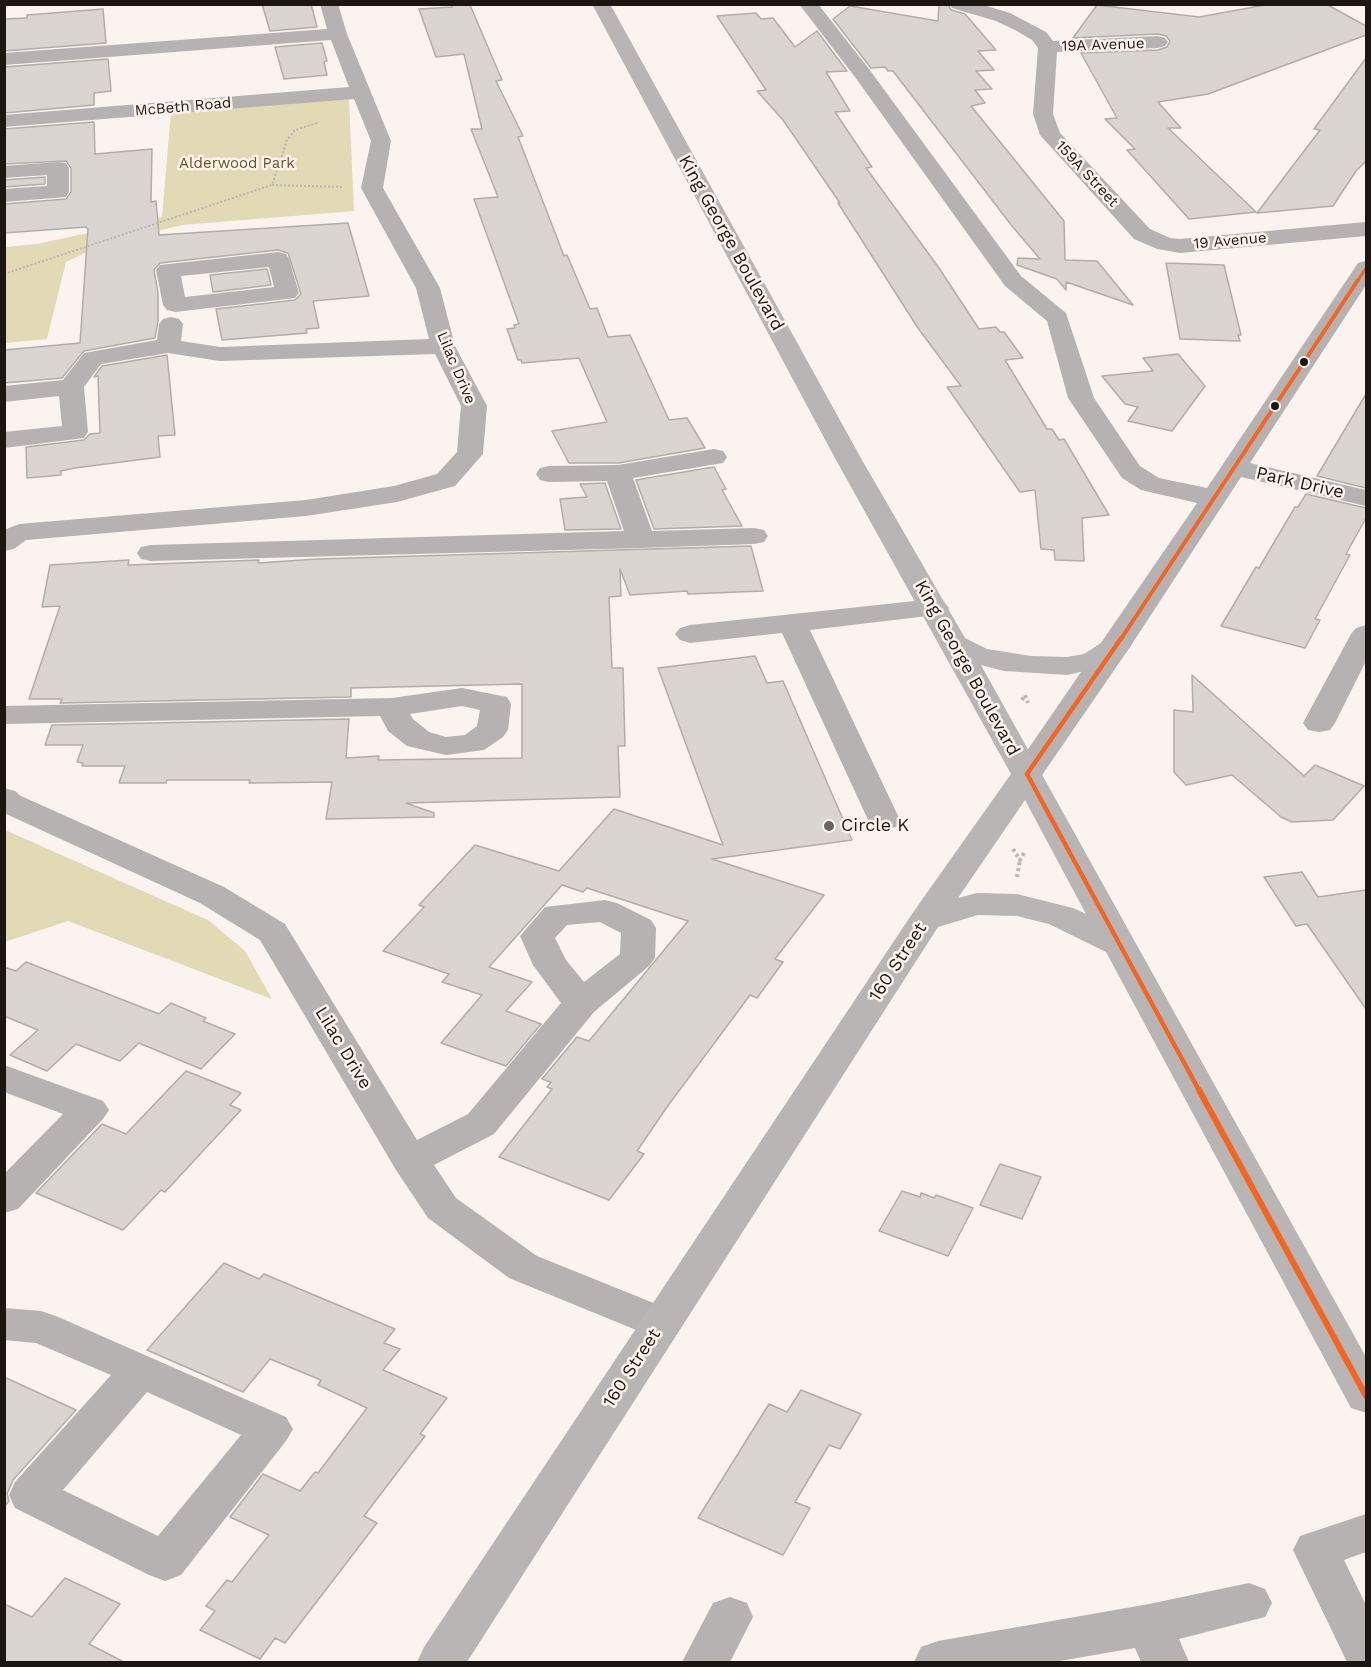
<!DOCTYPE html>
<html>
<head>
<meta charset="utf-8">
<style>
	body { margin:0 }
	#map { position:relative; width:1371px; height:1667px; overflow:hidden; background:#faf3f0; font-family:"Work Sans",sans-serif }
	canvas { display:block }
	.frame { position:absolute; inset:0; border:6px solid #1c1612; pointer-events:none }
</style>
</head>
<body>
<div id="map">
<canvas width="1371" height="1667"></canvas>
<div class="frame"></div>
</div>
<script>
const context = document.querySelector('canvas').getContext('2d');
context.lineJoin = 'round';
function paint(path, color) { context.fillStyle = color; context.fill(path, 'evenodd'); }
const shape = rows => new Path2D(rows.map(r => 'M' + r).join(''));
function trace(path, color, width, dash) { context.strokeStyle = color; context.lineWidth = width; context.lineCap = dash ? 'butt' : 'round'; context.setLineDash(dash || []); context.stroke(path); }
function label(font, color, halo, rows, align = 'center') {
  context.font = font + ' "Work Sans",sans-serif'; context.lineWidth = 5; context.setLineDash([]); context.textBaseline = 'middle'; context.strokeStyle = halo; context.fillStyle = color; for (const [text, x, y, turn = 0] of rows) {
    context.save(); context.translate(x, y); context.rotate((+turn || 0) * Math.PI / 180); context.textAlign = isNaN(turn) ? turn : align; if (halo) context.strokeText(text, 0, 0); context.fillText(text, 0, 0); context.restore();
  }
}
const green = shape([
	[349,99,354,211,182,225,106,243,66,262,47,339,5,343,5,247,37,244,162,217,171,112],
	[5,830,208,920,245,951,272,999,68,921,5,942]
]);
const building = shape([
	[262,4,311,4,317,27,270,31,262,4],
	[452,4,470,5,502,80,496,81,523,136,518,137,564,256,567,255,590,309,597,308,608,337,630,335,669,420,687,418,705,448,618,463,569,463,552,431,607,422,579,358,522,363,521,360,518,360,507,329,515,328,514,325,519,324,474,199,498,197,471,129,482,129,464,54,436,57,419,9,452,7,452,4],
	[939,4,948,4,951,10,965,14,996,50,978,51,994,70,976,71,992,89,975,90,985,103,971,106,1064,221,1065,260,1097,261,1133,305,1066,282,1066,290,1057,279,1017,265,1018,258,1040,259,1012,226,893,71,888,71,885,67,871,68,833,19,850,6,938,21,939,4],
	[1271,4,1326,4,1366,26,1366,35,1208,94,1158,102,1181,128,1168,128,1256,212,1189,219,1127,150,1135,149,1105,119,1117,118,1081,53,1158,50,1167,47,1170,41,1166,36,1158,34,1073,38,1097,5,1199,17,1271,4],
	[103,9,106,43,4,51,4,19,27,18,27,15,103,9],
	[756,13,761,19,773,18,795,47,817,31,847,71,826,72,850,111,835,112,872,167,866,168,939,268,979,329,996,327,1000,332,1004,332,1023,358,1005,360,1047,429,1052,429,1059,440,1064,439,1109,515,1082,518,1084,561,1055,560,1054,550,1041,549,1035,490,1020,492,947,387,961,386,918,328,838,203,840,203,783,120,757,91,766,90,717,16,756,13],
	[322,43,327,61,324,62,327,75,284,79,275,47,322,43],
	[1366,58,1366,161,1356,171,1333,206,1257,213,1320,130,1314,129,1366,58],
	[108,59,111,91,94,93,94,105,4,113,4,67,108,59],
	[94,122,95,154,152,149,151,202,156,201,159,235,348,223,369,296,313,301,319,328,306,329,307,333,222,340,216,309,295,300,301,294,288,253,278,250,160,263,154,270,158,293,158,321,155,338,84,351,62,378,4,383,4,350,80,343,88,229,86,227,4,233,4,204,66,199,71,192,71,168,66,161,4,164,4,129,94,122],
	[45,177,45,184,4,187,4,180,45,177],
	[1166,263,1224,265,1241,335,1238,335,1240,341,1180,339,1166,263],
	[267,269,271,285,213,292,210,275,267,269],
	[1178,354,1205,386,1172,431,1128,421,1138,407,1125,404,1102,376,1153,371,1143,358,1178,354],
	[167,355,175,435,158,436,160,457,75,468,61,471,61,475,27,478,26,447,84,440,90,434,100,433,98,376,94,377,102,366,167,355],
	[1366,394,1366,488,1317,476,1366,394],
	[714,467,726,489,722,490,742,526,654,529,636,480,714,467],
	[605,483,621,529,565,530,560,499,587,497,580,484,605,483],
	[1306,494,1366,508,1366,518,1346,554,1350,555,1315,619,1320,620,1305,648,1221,626,1256,567,1259,568,1295,507,1298,507,1306,494],
	[751,546,763,591,688,594,687,591,630,595,620,569,621,596,609,597,612,668,623,668,625,746,618,746,620,797,406,803,434,813,434,817,326,819,332,782,249,783,250,780,167,780,166,783,119,783,125,766,82,766,83,763,77,762,83,745,45,745,52,725,349,719,346,758,379,756,378,760,522,758,522,684,351,688,351,697,60,703,62,699,29,699,60,606,42,607,50,565,129,560,128,565,259,560,258,563,317,559,751,546],
	[755,656,767,683,783,681,852,840,712,859,824,895,775,959,783,962,757,998,750,995,667,1107,637,1151,644,1154,609,1200,499,1157,552,1089,547,1087,551,1082,542,1079,577,1037,589,1041,688,921,587,888,583,892,562,885,489,967,532,982,506,1011,541,1024,506,1066,441,1043,482,995,442,982,449,974,383,951,424,907,419,905,475,845,559,871,614,809,723,845,658,668,755,656],
	[1192,675,1304,776,1315,765,1364,786,1333,820,1292,822,1281,817,1232,775,1186,785,1174,772,1174,710,1193,712,1192,675],
	[1302,872,1318,897,1366,890,1366,1009,1307,924,1296,926,1264,877,1302,872],
	[26,962,159,1014,171,1003,206,1018,203,1021,235,1034,201,1069,139,1043,120,1061,76,1044,47,1071,10,1055,38,1030,4,1016,4,967,16,971,26,962],
	[186,1071,241,1093,230,1105,241,1110,165,1192,161,1190,123,1230,36,1193,102,1124,126,1134,186,1071],
	[1000,1164,1041,1177,1022,1219,980,1205,1000,1164],
	[902,1191,920,1197,921,1193,934,1198,936,1195,973,1208,948,1256,879,1231,902,1191],
	[224,1263,259,1279,264,1274,395,1329,384,1343,400,1349,383,1370,447,1398,420,1434,425,1436,364,1516,377,1523,285,1643,275,1638,260,1659,200,1630,215,1611,206,1606,227,1580,232,1582,269,1535,230,1517,263,1474,300,1491,315,1472,318,1473,367,1408,318,1385,321,1380,270,1359,243,1392,147,1350,224,1263],
	[4,1377,76,1410,13,1480,7,1494,9,1501,4,1507,4,1377],
	[801,1390,861,1414,840,1449,829,1445,795,1502,810,1508,783,1555,698,1518,769,1404,787,1412,801,1390],
	[65,1578,120,1604,89,1644,124,1662,4,1662,4,1604,32,1617,65,1578]
]);
const pathFar1 = shape([
	[272,185,344,187],
	[4,274,272,185,287,140,295,130,317,123]
]);
const path = shape([
	[1022,700,1025,695,1028,703],
	[1013,849,1020,860,1024,853],
	[1017,877,1020,860]
]);
const minor = shape([
	[320,4,338,4,347,34,391,141,383,188,440,288,455,346,487,406,483,454,455,486,397,502,306,516,26,540,14,549,4,551,4,530,19,524,306,500,394,486,437,474,457,452,461,406,435,354,220,361,168,353,101,364,84,387,88,432,84,438,4,448,4,432,62,426,59,396,4,402,4,386,63,380,84,353,157,340,159,324,163,319,171,317,179,319,183,324,181,341,220,347,429,339,416,288,361,188,371,141,354,99,4,127,4,115,349,87,331,40,4,65,4,53,327,29,320,4],
	[799,4,818,4,869,69,1021,276,1066,313,1094,398,1140,466,1159,478,1207,488,1358,263,1366,261,1366,285,1250,463,1366,490,1366,506,1241,477,1130,647,1038,781,1027,784,1016,781,1011,774,1197,503,1141,490,1122,478,1068,398,1047,321,1005,286,855,77,799,4],
	[950,4,980,4,1010,13,1046,32,1053,41,1158,36,1165,38,1168,42,1165,46,1158,48,1057,52,1053,114,1060,133,1150,229,1170,238,1180,239,1366,222,1366,236,1180,253,1157,249,1134,239,1040,135,1033,114,1038,48,1032,40,1015,30,996,21,952,8,950,4],
	[58,162,66,163,69,168,69,192,66,197,4,202,4,189,47,186,47,175,4,178,4,166,58,162],
	[278,252,286,254,289,259,299,293,295,298,175,312,167,310,163,305,156,270,160,265,278,252],
	[269,267,274,287,185,297,181,276,269,267],
	[714,449,723,451,727,457,723,463,633,478,652,531,754,528,764,530,768,536,764,542,754,544,641,548,151,561,141,559,137,553,141,547,151,545,624,531,607,481,549,482,540,480,536,474,540,468,549,466,618,465,714,449],
	[934,599,944,602,949,608,944,614,810,630,900,820,896,827,884,830,872,827,868,820,782,633,690,643,680,640,675,634,680,628,690,625,934,599],
	[1366,625,1366,661,1335,723,1330,730,1319,732,1308,730,1303,723,1351,634,1356,628,1366,625],
	[462,688,507,697,511,704,508,730,503,737,484,750,446,755,407,746,388,731,380,716,4,724,4,706,392,698,462,688],
	[462,706,480,710,477,726,465,735,446,737,429,732,413,719,410,714,462,706],
	[4,788,15,791,21,796,224,887,285,924,417,1140,468,1114,561,1003,533,965,520,936,545,907,605,900,617,903,651,920,656,928,655,958,649,966,594,1012,494,1134,434,1165,456,1198,537,1256,676,1312,682,1323,676,1334,661,1339,646,1334,509,1278,428,1218,396,1170,260,940,200,903,4,813,4,788],
	[600,922,621,933,620,954,584,982,566,960,555,938,567,925,600,922],
	[4,1065,103,1101,109,1110,103,1119,18,1209,4,1213,4,1174,63,1114,4,1092,4,1065],
	[4,1308,41,1311,56,1316,286,1417,293,1429,286,1441,181,1575,165,1581,149,1575,15,1508,9,1495,15,1482,111,1375,36,1343,4,1340,4,1308],
	[147,1392,241,1435,158,1536,63,1490,147,1392],
	[1366,1514,1366,1552,1344,1560,1366,1605,1366,1662,1347,1662,1293,1550,1300,1536,1366,1514],
	[1249,1583,1265,1589,1272,1603,1265,1617,1179,1639,1189,1662,1141,1662,1135,1648,1054,1662,914,1662,921,1647,938,1641,1149,1604,1249,1583],
	[730,1597,747,1603,753,1617,730,1662,682,1662,713,1603,730,1597]
]);
const major = shape([
	[592,4,610,4,862,460,965,638,987,649,1031,656,1067,657,1084,654,1104,641,1115,638,1126,641,1130,647,1126,653,1104,667,1067,675,1004,671,981,665,1366,1357,1366,1413,1351,1408,1106,952,1049,924,1017,916,978,915,938,927,467,1662,417,1662,424,1647,914,911,1011,774,836,460,592,4],
	[1025,800,1086,914,1073,908,1017,894,977,893,958,898,1025,800]
]);
const bus1Far3 = shape([
	[1357,282,1366,268]
]);
const bus1Far2 = shape([
	[1121,639,1358,280]
]);
const bus1Far1 = shape([
	[1027,774,1200,1092],
	[1027,774,1122,637]
]);
const bus1 = shape([
	[1199,1090,1366,1396]
]);
const markers = [
	[1304,362,5,"#1c1612"],
	[1275,406,5,"#1c1612"],
	[829,826,6,"#6a6360"]
];
const farStreetnames = [
	["19A Avenue",1103,45,-2],
	["McBeth Road",183,107,-5],
	["159A Street",1087,174,47],
	["19 Avenue",1230,241,-5],
	["Lilac Drive",456,368,67]
];
const farParknames = [
	["Alderwood Park",237,164]
];
const streetNames = [
	["King George Boulevard",731,243,61],
	["Park Drive",1300,483,13],
	["King George Boulevard",967,668,61],
	["160 Street",898,962,-57],
	["Lilac Drive",343,1048,59],
	["160 Street",632,1368,-57]
];
const poiNames = [
	["Circle K",841,826]
];
paint(green, '#e1dab5');
paint(building, '#dad5d1');
trace(building, '#b1ada8', 1.5);
trace(pathFar1, '#b9b6b4', 2, [2, 2]);
trace(path, '#b9b6b4', 4, [3, 3]);
paint(minor, '#b6b2b1');
paint(major, '#b9b5b4');
trace(bus1Far3, '#f26522', 3);
trace(bus1Far2, '#f26522', 4);
trace(bus1Far1, '#f26522', 4.5);
trace(bus1, '#f26522', 6);
for (const [x, y, r, color] of markers) { const dot = new Path2D(); dot.arc(x, y, r, 0, 2 * Math.PI); context.fillStyle = color; context.fill(dot); trace(dot, '#fef2ec', 2); }
label('15px', '#1c1612', '#fef2ec', farStreetnames);
label('15px', '#605923', '#fef2ec', farParknames);
label('18px', '#1c1612', '#fef2ec', streetNames);
label('18px', '#1c1612', '#fef2ec', poiNames, 'left');
</script>
</body>
</html>
